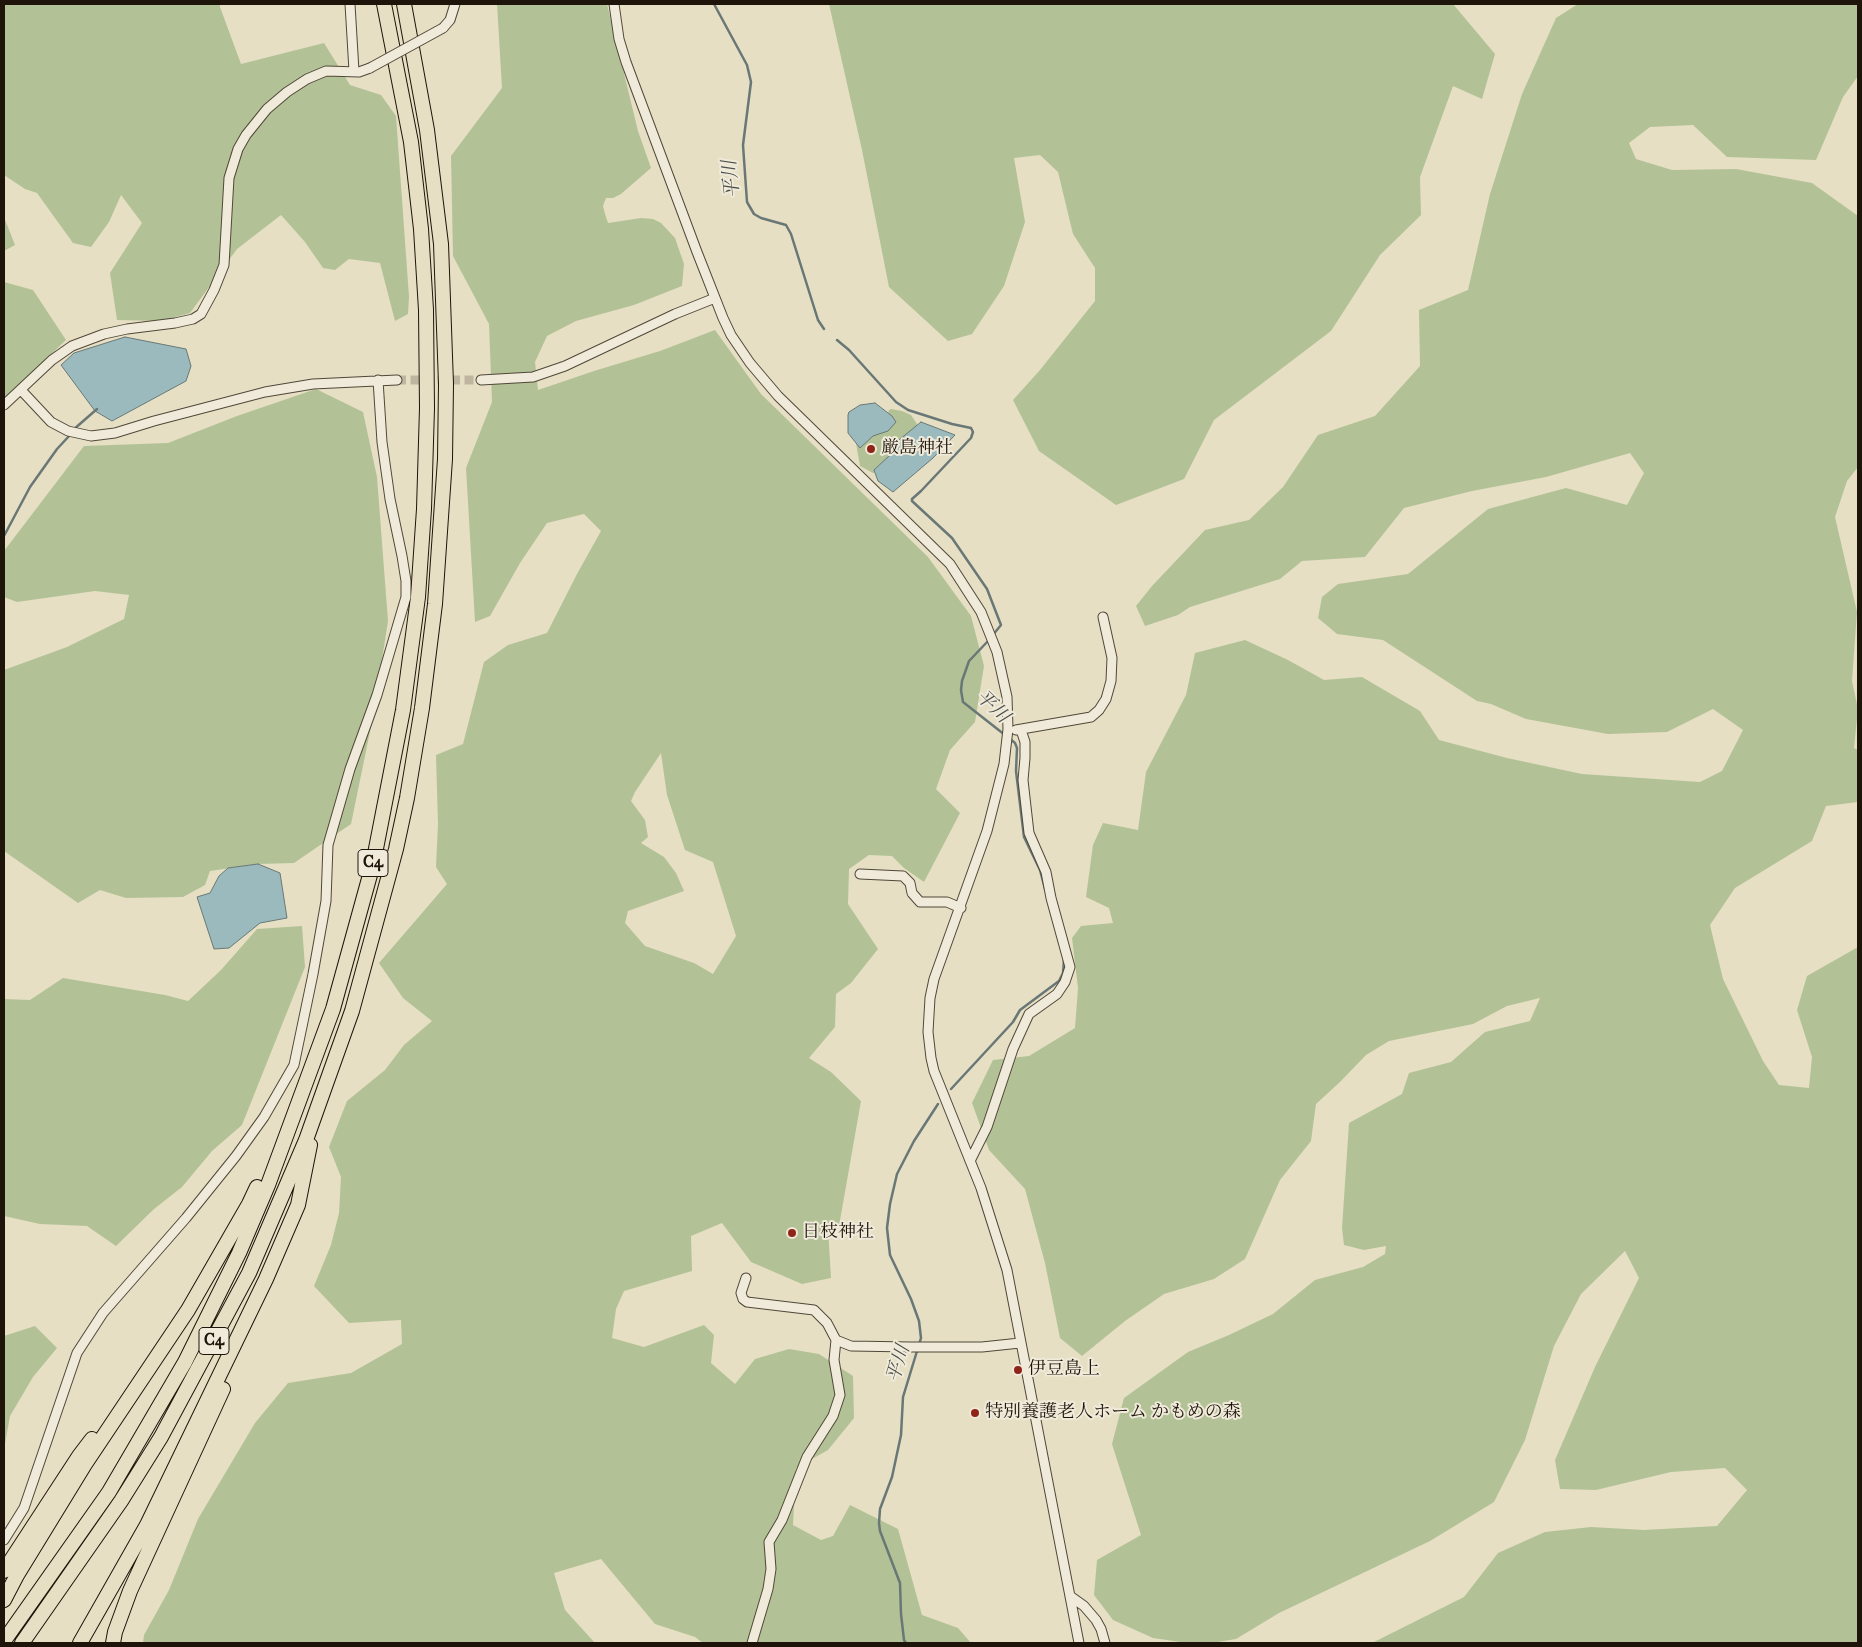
<!DOCTYPE html>
<html>
<head>
<meta charset="utf-8">
<style>
	body { margin:0 }
	#map { position:relative; width:1862px; height:1647px; overflow:hidden; background:#e6dfc4; font-family:"IM FELL Great Primer",serif }
	canvas { display:block }
	.frame { position:absolute; inset:0; border:5px solid #1f140a; pointer-events:none }
</style>
</head>
<body>
<div id="map">
<canvas width="1862" height="1647"></canvas>
<div class="frame"></div>
</div>
<script>
const context = document.querySelector('canvas').getContext('2d');
context.lineJoin = 'round';
function paint(path, color) { context.fillStyle = color; context.fill(path, 'evenodd'); }
const shape = rows => new Path2D(rows.map(r => 'M' + r).join(''));
function trace(path, color, width, dash) { context.strokeStyle = color; context.lineWidth = width; context.lineCap = dash ? 'butt' : 'round'; context.setLineDash(dash || []); context.stroke(path); }
function label(font, color, halo, rows, align = 'center') {
  context.font = font + ' "IM FELL Great Primer","Noto Serif JP",serif'; context.lineWidth = 4; context.setLineDash([]); context.textBaseline = 'middle'; context.strokeStyle = halo; context.fillStyle = color; for (const [text, x, y, turn = 0] of rows) {
    context.save(); context.translate(x, y); context.rotate((+turn || 0) * Math.PI / 180); context.textAlign = isNaN(turn) ? turn : align; if (halo) context.strokeText(text, 0, 0); context.fillText(text, 0, 0); context.restore();
  }
}
const green = shape([
	[4,4,220,4,220,7,241,64,324,43,350,85,381,95,396,116,409,297,408,314,395,321,380,263,349,259,335,270,323,268,305,242,281,215,237,249,190,313,160,321,117,320,110,273,142,223,121,195,109,222,91,247,73,243,37,193,25,189,4,175],
	[497,4,607,4,638,131,651,168,621,194,613,198,606,198,603,206,605,214,608,223,641,218,653,219,661,223,675,238,684,264,682,286,634,305,576,321,547,336,535,362,538,390,594,371,660,351,715,330,761,394,928,557,971,616,984,666,975,722,950,750,936,789,960,813,924,882,904,868,892,856,869,855,849,869,848,904,878,949,851,983,836,994,835,1027,809,1058,831,1072,861,1101,839,1226,828,1228,831,1278,802,1284,751,1262,722,1223,691,1236,692,1271,624,1291,616,1309,612,1338,644,1347,704,1325,714,1335,711,1363,735,1384,755,1359,789,1349,819,1354,853,1376,854,1418,828,1450,796,1468,793,1525,821,1540,833,1536,850,1505,898,1529,922,1615,958,1628,971,1643,703,1643,695,1637,655,1624,601,1559,554,1573,565,1610,595,1643,143,1643,144,1635,169,1590,198,1519,255,1423,288,1383,351,1373,402,1344,401,1320,349,1323,314,1286,331,1245,339,1213,341,1177,329,1147,347,1101,385,1070,404,1045,432,1021,403,998,379,963,447,884,436,867,438,824,436,755,463,744,484,662,508,645,547,633,577,574,601,531,584,514,547,523,520,563,490,616,475,622,466,468,492,402,489,324,453,256,451,156,502,88],
	[661,753,667,795,685,850,713,862,736,936,713,974,694,963,645,946,625,923,628,911,684,891,676,873,664,857,641,843,648,837,645,820,631,801,635,792],
	[829,4,1453,4,1495,54,1482,99,1453,86,1420,177,1421,215,1380,255,1331,331,1214,420,1184,479,1116,505,1039,451,1013,400,1040,370,1095,301,1095,268,1073,234,1058,172,1040,155,1014,158,1025,222,1004,286,972,334,948,341,889,287,862,150],
	[1578,4,1858,4,1858,76,1843,97,1816,160,1727,157,1693,125,1650,127,1629,143,1636,159,1672,170,1736,169,1812,183,1858,216,1858,467,1847,481,1835,517,1857,612,1852,681,1858,709,1854,748,1858,750,1858,802,1826,806,1812,841,1735,888,1710,925,1723,979,1763,1061,1779,1085,1809,1088,1812,1057,1797,1010,1807,976,1858,947,1858,1643,1372,1643,1464,1597,1498,1553,1545,1532,1591,1527,1644,1530,1717,1526,1747,1490,1725,1468,1671,1472,1596,1490,1560,1489,1555,1460,1595,1367,1639,1278,1625,1251,1581,1294,1554,1346,1525,1440,1494,1502,1430,1541,1279,1613,1236,1639,1212,1643,1187,1643,1153,1638,1113,1620,1094,1595,1097,1560,1141,1535,1112,1444,1124,1398,1188,1352,1229,1335,1273,1314,1315,1280,1363,1267,1385,1254,1386,1246,1364,1250,1344,1245,1342,1228,1349,1123,1402,1094,1409,1073,1451,1062,1485,1032,1530,1021,1540,998,1507,1006,1473,1024,1389,1041,1366,1055,1340,1082,1316,1104,1311,1141,1280,1180,1245,1259,1214,1279,1164,1294,1125,1321,1082,1356,1060,1338,1045,1263,1025,1189,989,1150,972,1103,993,1060,1029,1056,1075,1028,1078,988,1072,938,1081,926,1113,923,1109,908,1086,897,1093,845,1103,823,1138,830,1146,772,1186,695,1195,653,1245,640,1288,660,1324,680,1362,677,1420,711,1439,740,1507,758,1582,774,1700,782,1722,771,1743,730,1713,709,1667,732,1608,734,1526,719,1491,704,1477,701,1383,640,1337,634,1318,618,1322,597,1338,584,1408,574,1488,509,1566,488,1627,505,1644,473,1630,453,1546,477,1472,491,1404,508,1365,557,1302,561,1280,579,1190,607,1178,615,1145,626,1136,606,1152,586,1205,530,1249,520,1283,487,1318,435,1375,416,1420,366,1419,310,1468,290,1490,194,1522,94,1556,18],
	[4,217,15,245,4,251],
	[4,282,33,290,66,340,4,399],
	[316,389,363,412,377,477,388,621,373,717,351,824,294,863,258,864,210,871,205,885,183,897,126,898,100,890,78,903,4,851,4,670,67,647,124,619,129,595,95,591,17,602,4,597,4,551,84,446,168,443,237,416],
	[891,409,902,411,911,415,917,424,919,430,879,472,873,473,860,466,856,443,886,420,889,410],
	[302,926,305,967,242,1125,212,1151,182,1187,154,1209,116,1246,87,1226,40,1224,4,1216,4,999,30,1000,63,978,165,995,188,1001,221,970,257,929],
	[35,1326,57,1348,33,1377,10,1416,4,1449,4,1336]
]);
const water = shape([
	[125,337,186,349,191,366,186,381,112,421,95,411,61,365,74,353,125,337],
	[875,403,892,416,896,422,888,431,873,436,860,448,848,433,848,415,849,412,860,405,875,403],
	[921,422,955,435,933,458,893,492,878,481,874,470,890,455,894,444,921,422],
	[258,864,280,873,287,918,260,923,229,948,214,949,197,897,210,893,219,876,228,868,258,864]
]);
const stream = shape([
	[714,4,747,65,751,82,743,145,747,202,754,214,761,218,786,225,791,234,818,320,824,329],
	[837,340,849,350,896,402,908,410,952,424,971,428,973,432,971,438,921,491,912,499,912,501,952,538,987,589,1001,625,992,636],
	[73,430,97,409],
	[4,536,30,487,57,449,70,435],
	[989,640,969,661,962,681,961,690,963,702,1005,735],
	[1009,738,1015,743,1017,748,1016,771,1024,837,1040,870,1045,889],
	[951,1089,1013,1022,1020,1010,1059,981,1063,973,1064,960],
	[906,1643,904,1640,901,1614,900,1583,880,1531,879,1523,880,1509,892,1477,901,1435,903,1397,921,1338,919,1321,911,1299,890,1255,887,1228,890,1204,897,1174,914,1141,938,1104]
]);
const minorTunnel = shape([
	[397,380,481,380]
]);
const minor = shape([
	[350,4,354,71],
	[614,4,619,39,626,62,697,252,723,318,731,335,750,363,778,396,950,564,981,612,997,652,1007,697,1008,729,1004,764,987,831,934,979,930,998,928,1032,931,1058,934,1071,981,1188,1007,1270,1079,1643],
	[443,28,450,20,455,4],
	[481,380,533,377,565,366,675,314,715,298],
	[21,390,51,422,68,431,91,436,115,433,154,421,265,392,313,384,397,380],
	[4,405,52,360,72,346,104,334,127,329,175,323,193,319,201,314,214,290,224,265,229,178,238,149,246,135,267,109,287,92,307,79,326,71,359,72,370,68],
	[1016,730,1091,717,1099,710,1106,699,1111,681,1112,658,1103,617],
	[860,874,903,876,910,883,912,893,920,902,947,902,961,908],
	[970,1161,987,1127,1013,1049,1029,1014,1057,994,1065,982,1070,967,1051,898,1046,872,1029,833,1023,780,1025,758,1025,742,1021,730],
	[746,1278,741,1293,743,1299,747,1302,814,1310,827,1323,836,1340],
	[4,1540,24,1508,77,1353,103,1313,186,1218,236,1156,264,1117,294,1065,313,974,326,901,328,845,350,769,377,695,406,597,406,581,402,556,390,499,382,442,378,380],
	[1070,1596,1084,1606,1096,1620,1101,1629,1105,1643],
	[752,1643,768,1589,771,1569,769,1542,782,1520,807,1457,833,1416,840,1395,834,1360,836,1340,851,1346,910,1347,982,1347,1020,1343]
]);
const highway = shape([
	[4,1571,79,1456,92,1439],
	[4,1600,17,1575,85,1464,188,1310,249,1204,257,1187],
	[4,1641,109,1492,185,1362,239,1253,268,1185,333,1009,373,864,403,710,418,597,424,509,427,408,426,310,421,229,411,142,384,4],
	[22,1643,121,1501,161,1437,249,1273,306,1140,352,1011,396,849,407,798,422,708,435,604,445,459,446,384,441,244,427,130,404,4],
	[80,1643,147,1525,266,1279,298,1205,310,1145],
	[113,1643,115,1632,130,1591,223,1389]
]);
const minorBridge = shape([
	[370,68,443,28]
]);
const markers = [
	[871,449,5,"#8f2418"],
	[792,1233,5,"#8f2418"],
	[1018,1370,5,"#8f2418"],
	[975,1413,5,"#8f2418"]
];
const shields = [
	[373,863,30],
	[214,1341,30]
];
const shieldNames = [
	["C4",373,863],
	["C4",214,1341]
];
const poiNames = [
	["厳島神社",881,449],
	["日枝神社",802,1233],
	["伊豆島上",1028,1370],
	["特別養護老人ホーム かもめの森",985,1413]
];
const waterNames = [
	["平川",732,179,-96],
	["平川",992,707,44],
	["平川",899,1364,-73]
];
paint(green, '#b2c296');
paint(water, '#9ababe');
trace(water, '#697876', 1);
trace(stream, '#697876', 2.5);
trace(minorTunnel, '#beb69f', 9, [9, 4.5]);
trace(minor, '#514738', 11);
trace(highway, '#1f140a', 16);
trace(minor, '#efead9', 9);
trace(highway, '#e6dfc4', 14);
trace(minorBridge, '#514738', 11, []);
trace(minorBridge, '#efead9', 9);
for (const [x, y, r, color] of markers) { const dot = new Path2D(); dot.arc(x, y, r, 0, 2 * Math.PI); context.fillStyle = color; context.fill(dot); trace(dot, '#efead9', 2); }
for (const [x, y, w] of shields) { const box = new Path2D(); box.roundRect(x - w / 2, y - 13.5, w, 27, 4); context.fillStyle = '#efead9'; context.fill(box); trace(box, '#1f140a', 1); }
label('bold 16px', '#1f140a', null, shieldNames);
label('18px', '#1f140a', '#efead9', poiNames, 'left');
label('italic 19px', '#4a4e49', '#efead9', waterNames);
</script>
</body>
</html>
